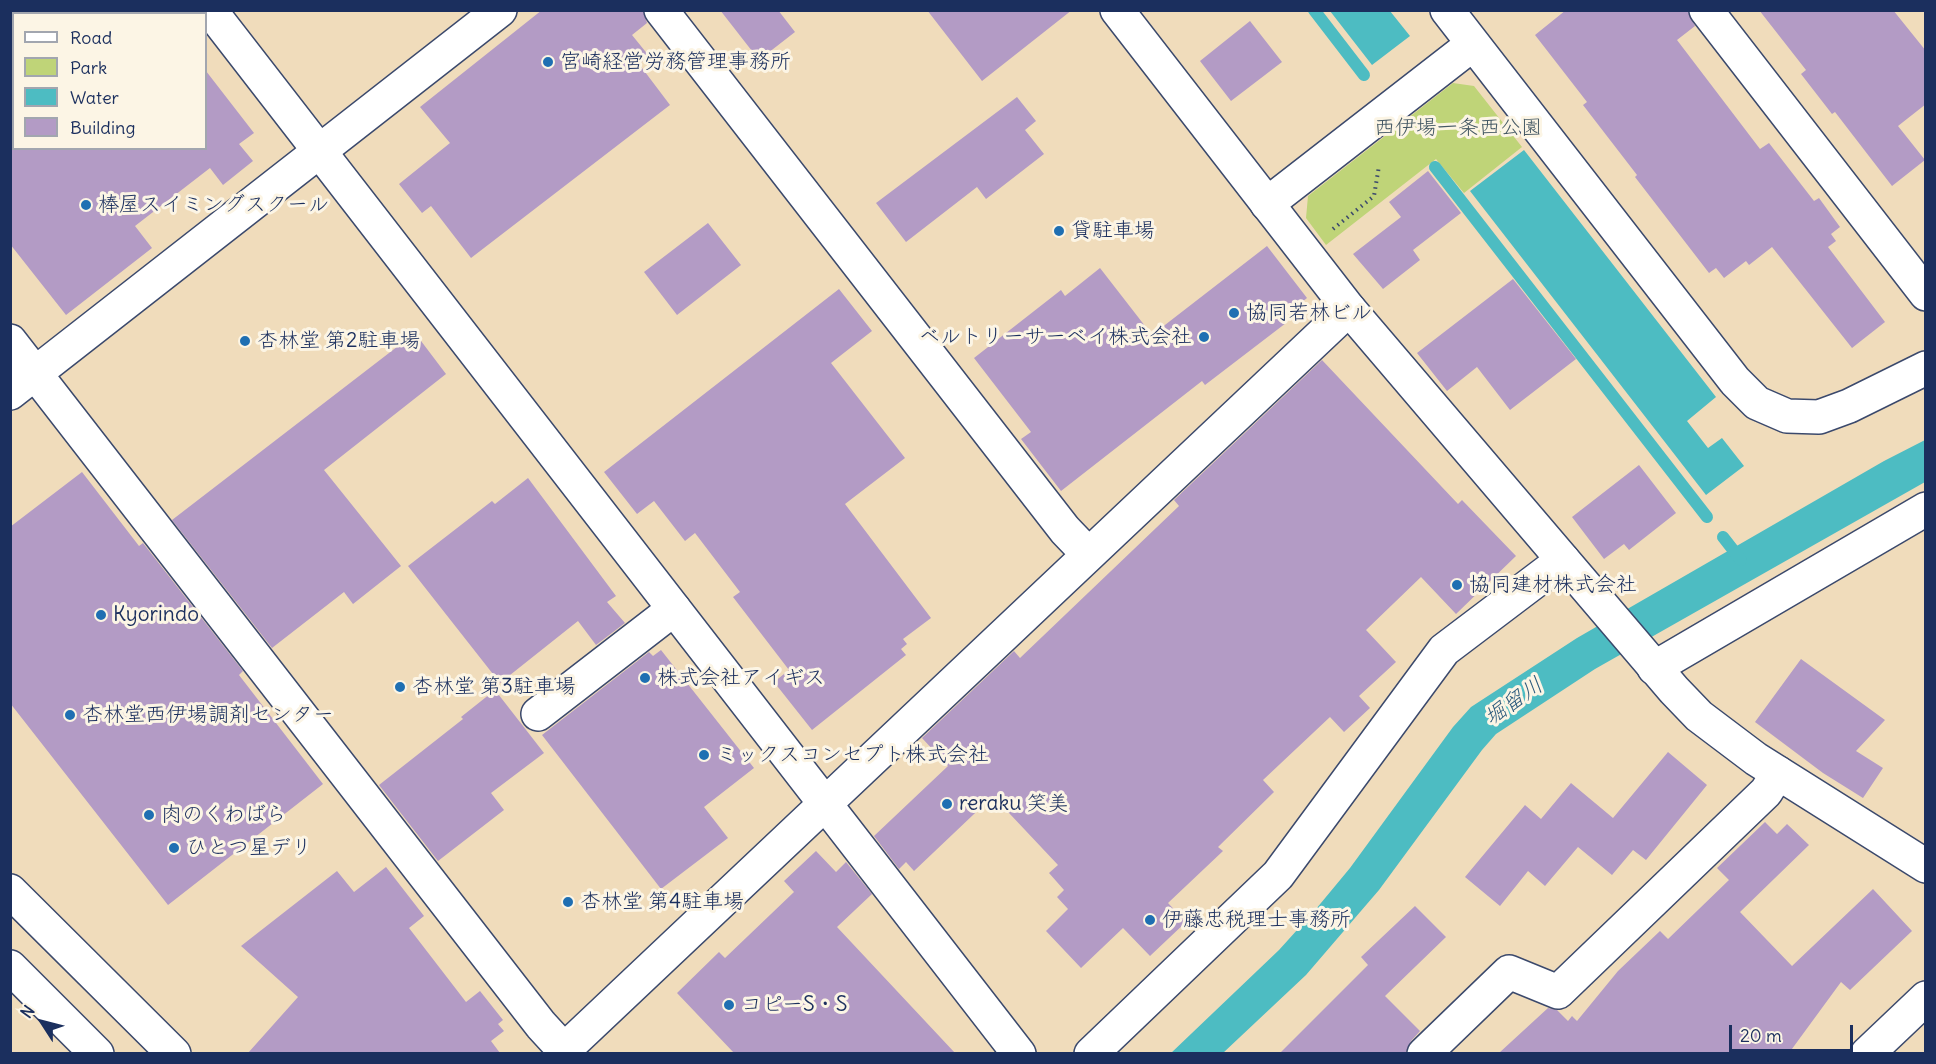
<!DOCTYPE html>
<html>
<head>
<meta charset="utf-8">
<style>
	body { margin:0 }
	#map { position:relative; width:1936px; height:1064px; overflow:hidden; background:#f0dcbb; font-family:Delius,sans-serif }
	canvas { display:block }
	.frame { position:absolute; inset:0; border:12px solid #1b2f5e; pointer-events:none }
	.legend { position:absolute; left:12px; top:12px; width:195px; height:138px; box-sizing:border-box; background:#fcf5e5; border:2px solid #a2a6af; margin:0; padding:8px 10px; list-style:none; font-size:18px; color:#1b2f5e }
	.legend li { display:flex; align-items:center; gap:12px; height:30px }
	.legend b { width:30px; border:2px solid #a2a6af }
	.north { position:absolute; left:12px; top:992px; width:60px; height:60px; -webkit-text-stroke:4px #fcf5e5; paint-order:stroke; rotate:306deg; font-size:16px; font-weight:700; line-height:24px; text-align:center; color:#1b2f5e }
	.north::after { content:''; display:block; margin:auto; width:21px; height:27px; background:#1b2f5e; clip-path:polygon(50% 0,100% 100%,50% 72%,0 100%) }
	.scale { position:absolute; left:1729px; top:1025px; width:124px; height:27px; box-sizing:border-box; border:3px solid #1b2f5e; border-top:0; padding-left:8px; font-size:18px; line-height:21px; white-space:nowrap; color:#1b2f5e; -webkit-text-stroke:4px #fcf5e5; paint-order:stroke }
</style>
</head>
<body>
<div id="map">
<canvas width="1936" height="1064"></canvas>
<div class="frame"></div>
<ul class="legend">
<li><b style="height:8px;background:#fff"></b>Road</li>
<li><b style="height:16px;background:#bfd478"></b>Park</li>
<li><b style="height:16px;background:#4dbcc2"></b>Water</li>
<li><b style="height:16px;background:#b39bc5"></b>Building</li>
</ul>
<div class="north">N</div>
<div class="scale">20 m</div>
</div>
<script>
const context = document.querySelector('canvas').getContext('2d');
context.lineJoin = 'round';
function paint(path, color) { context.fillStyle = color; context.fill(path, 'evenodd'); }
const shape = rows => new Path2D(rows.map(r => 'M' + r).join(''));
function trace(path, color, width, dash) { context.strokeStyle = color; context.lineWidth = width; context.lineCap = dash ? 'butt' : 'round'; context.setLineDash(dash || []); context.stroke(path); }
function label(font, color, halo, rows, align = 'center') {
  context.font = font + ' Delius,"Klee One",sans-serif'; context.lineWidth = 6; context.setLineDash([]); context.textBaseline = 'middle'; context.strokeStyle = halo; context.fillStyle = color; for (const [text, x, y, turn = 0] of rows) {
    context.save(); context.translate(x, y); context.rotate((+turn || 0) * Math.PI / 180); context.textAlign = isNaN(turn) ? turn : align; if (halo) context.strokeText(text, 0, 0); context.fillText(text, 0, 0); context.restore();
  }
}
const green = shape([
	[1453,83,1474,86,1522,147,1464,193,1436,159,1326,245,1306,218,1308,196]
]);
const water = shape([
	[1330,11,1390,11,1410,36,1372,65],
	[1524,150,1716,397,1687,421,1708,448,1722,438,1744,466,1706,495,1470,191],
	[1925,440,1925,482,1595,669,1496,734,1482,750,1379,890,1306,975,1223,1053,1170,1054,1279,950,1316,909,1350,868,1453,727,1471,707,1577,638,1884,461]
]);
const stream = shape([
	[1314,10,1364,75],
	[1435,167,1707,517],
	[1723,537,1741,560]
]);
const building = shape([
	[542,10,643,10,647,23,632,35,649,56,639,64,670,105,471,258,431,206,422,213,399,184,450,143,420,107],
	[720,10,778,10,795,32,759,60],
	[927,10,1072,10,982,81],
	[1566,10,1688,10,1695,26,1677,40,1760,149,1769,143,1814,201,1819,198,1840,227,1831,234,1836,241,1828,247,1885,322,1852,348,1772,247,1749,265,1746,261,1724,278,1716,268,1709,273,1635,177,1637,175,1583,105,1587,102,1535,35],
	[1759,10,1893,10,1926,51,1926,104,1898,126,1925,160,1892,186,1835,112,1832,114,1801,74,1806,70],
	[1250,21,1282,62,1231,101,1200,61],
	[206,71,254,133,239,144,253,161,223,185,210,168,135,226,152,248,66,315,10,244,10,148,206,148],
	[1017,97,1036,121,1025,130,1044,154,986,199,977,187,906,242,876,203],
	[1428,171,1461,213,1413,250,1420,260,1383,289,1353,254,1401,217,1389,202],
	[708,223,741,265,677,315,644,272],
	[1267,246,1307,298,1282,318,1286,323,1205,385,1202,381,1061,491,1021,439,1031,432,974,358,1061,290,1065,296,1100,268,1152,335],
	[1513,279,1576,359,1510,410,1477,367,1447,391,1417,353],
	[839,289,872,331,831,363,905,458,845,504,931,618,903,639,907,644,901,649,906,655,812,730,774,682,789,670,733,597,740,592,695,533,685,541,654,501,637,514,604,472],
	[415,333,446,374,324,470,401,566,353,604,344,592,272,648,172,520],
	[1322,360,1458,504,1462,500,1516,556,1456,614,1421,577,1366,630,1396,662,1359,696,1370,708,1344,732,1330,717,1263,780,1274,792,1218,847,1223,851,1168,903,1186,922,1150,956,1123,928,1081,968,1046,931,1068,909,1057,897,1064,890,1049,873,1058,865,993,796,914,871,906,862,899,869,874,836,948,766,922,738,1014,651,1020,658,1179,506,1174,500],
	[1639,465,1676,513,1629,550,1624,544,1604,559,1572,517],
	[82,472,139,546,143,543,243,671,239,675,323,784,168,905,10,703,10,527],
	[528,478,616,596,607,602,625,623,596,645,578,621,500,683,408,566,492,501,495,504],
	[661,650,754,768,704,807,728,838,661,889,542,735,649,652,653,656],
	[1801,659,1885,720,1856,751,1883,768,1863,798,1823,773,1755,722],
	[495,690,544,753,491,793,504,810,438,861,379,785,463,719,461,717],
	[1668,752,1707,785,1646,860,1633,850,1612,875,1578,847,1545,886,1528,871,1500,906,1465,877,1525,805,1541,819,1571,783,1613,818],
	[1765,822,1777,834,1787,824,1809,845,1740,912,1792,966,1873,889,1912,931,1850,990,1841,982,1789,1053,1499,1053,1548,1008,1557,1010,1568,1021,1572,1016,1577,1021,1618,971,1660,931,1668,939,1729,880,1717,868],
	[816,851,836,872,846,862,872,894,837,927,955,1053,734,1053,677,993,719,952,725,958,794,892,784,881],
	[386,867,424,916,409,928,466,1002,480,991,503,1020,498,1024,504,1031,491,1041,500,1053,248,1053,298,997,241,946,337,871,354,892],
	[1415,906,1446,937,1385,996,1420,1031,1411,1041,1406,1053,1280,1053,1368,965,1361,957]
]);
const path = shape([
	[1333,229,1374,196,1379,166]
]);
const street = shape([
	[661,10,1065,530,1088,554],
	[1447,10,1735,381,1757,403,1787,416,1819,417,1849,406,1926,368],
	[1706,10,1926,294],
	[1267,204,1473,44],
	[10,341,541,1025,564,1050],
	[10,393,500,10],
	[1654,668,1926,509],
	[538,714,674,609],
	[560,1054,1349,309],
	[1091,1054,1278,875,1444,650,1563,560],
	[1424,1054,1509,972,1558,992,1766,792,1778,773],
	[1867,1054,1926,998]
]);
const secondary = shape([
	[210,10,1019,1054],
	[1117,10,1349,309,1674,690,1699,716,1756,759,1926,866],
	[10,891,174,1054],
	[10,967,97,1054]
]);
const markers = [
	[548,62,6,"#1f6fb2"],
	[86,205,6,"#1f6fb2"],
	[1059,231,6,"#1f6fb2"],
	[1234,313,6,"#1f6fb2"],
	[1204,337,6,"#1f6fb2"],
	[245,341,6,"#1f6fb2"],
	[1457,585,6,"#1f6fb2"],
	[101,615,6,"#1f6fb2"],
	[645,678,6,"#1f6fb2"],
	[400,687,6,"#1f6fb2"],
	[70,715,6,"#1f6fb2"],
	[704,755,6,"#1f6fb2"],
	[947,804,6,"#1f6fb2"],
	[149,815,6,"#1f6fb2"],
	[174,848,6,"#1f6fb2"],
	[568,902,6,"#1f6fb2"],
	[1150,920,6,"#1f6fb2"],
	[729,1005,6,"#1f6fb2"]
];
const poiNames = [
	["宮崎経営労務管理事務所",560,62],
	["棒屋スイミングスクール",98,205],
	["貸駐車場",1071,231],
	["協同若林ビル",1246,313],
	["ベルトリーサーベイ株式会社",1192,337,"right"],
	["杏林堂 第2駐車場",257,341],
	["協同建材株式会社",1469,585],
	["Kyorindo",113,615],
	["株式会社アイギス",657,678],
	["杏林堂 第3駐車場",412,687],
	["杏林堂西伊場調剤センター",82,715],
	["ミックスコンセプト株式会社",716,755],
	["reraku 笑美",959,804],
	["肉のくわばら",161,815],
	["ひとつ星デリ",186,848],
	["杏林堂 第4駐車場",580,902],
	["伊藤忠税理士事務所",1162,920],
	["コピーS・S",741,1005]
];
const parkNames = [
	["西伊場一条西公園",1458,128]
];
const waterNames = [
	["堀留川",1514,702,-35]
];
paint(green, '#bfd478');
paint(water, '#4dbcc2');
trace(stream, '#4dbcc2', 12);
paint(building, '#b39bc5');
trace(street, '#3b496c', 36);
trace(secondary, '#3b496c', 36);
trace(path, '#3b496c', 4, [1.5, 4.5]);
trace(street, '#fff', 33);
trace(secondary, '#fff', 33);
for (const [x, y, r, color] of markers) { const dot = new Path2D(); dot.arc(x, y, r, 0, 2 * Math.PI); context.fillStyle = color; context.fill(dot); trace(dot, '#fcf5e5', 2); }
label('21px', '#1b2f5e', '#fcf5e5', poiNames, 'left');
label('21px', '#445864', '#fcf5e5', parkNames);
label('italic 22px', '#2a597c', '#fcf5e5', waterNames);
</script>
</body>
</html>
